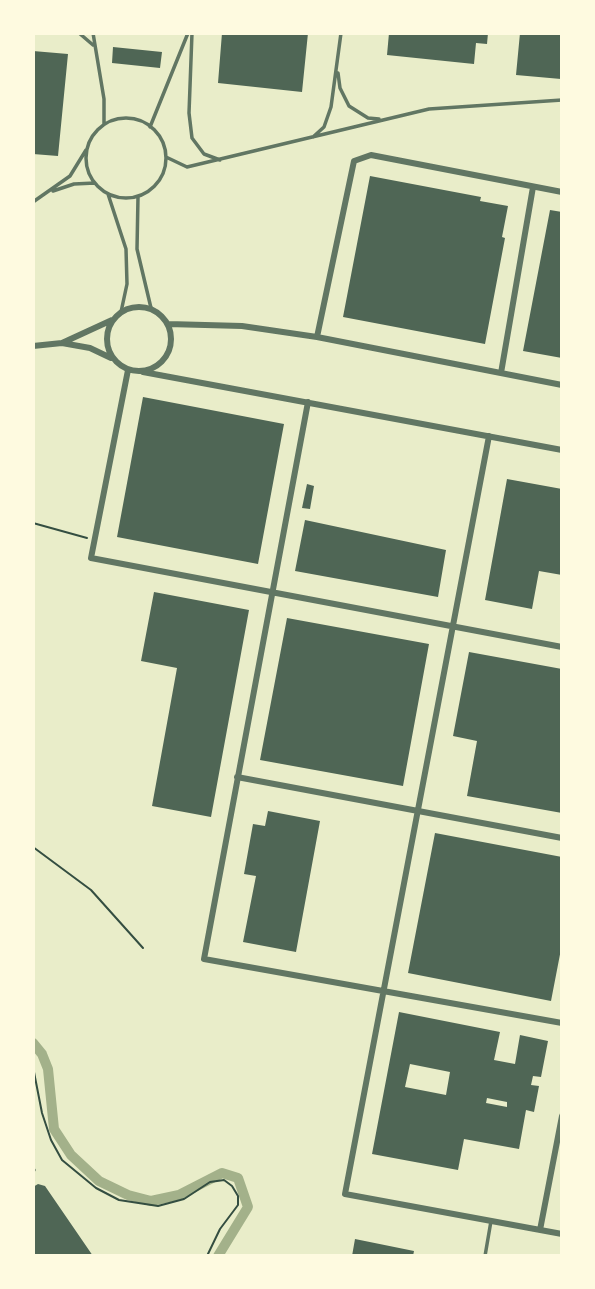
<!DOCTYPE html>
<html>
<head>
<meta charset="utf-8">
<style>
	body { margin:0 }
	#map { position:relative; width:595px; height:1289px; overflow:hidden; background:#e9edc9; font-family:"Noto Sans",sans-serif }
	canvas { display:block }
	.frame { position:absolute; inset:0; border:35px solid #fefae0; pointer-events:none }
</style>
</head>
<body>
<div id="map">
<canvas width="595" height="1289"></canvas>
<div class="frame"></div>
</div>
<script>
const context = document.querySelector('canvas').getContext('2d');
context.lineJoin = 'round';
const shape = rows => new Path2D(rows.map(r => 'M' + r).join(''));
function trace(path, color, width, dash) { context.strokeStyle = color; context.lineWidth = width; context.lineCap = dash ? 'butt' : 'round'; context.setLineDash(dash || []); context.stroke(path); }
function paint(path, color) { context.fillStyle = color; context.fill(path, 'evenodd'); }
const canal = shape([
	[33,1043,42,1054,48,1069,54,1129,71,1155,99,1181,128,1195,151,1201,179,1195,222,1173,238,1178,248,1207,218,1256]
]);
const building = shape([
	[222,33,308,33,302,92,218,83],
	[389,33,488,33,487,44,476,43,474,64,387,55],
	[520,33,562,33,561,79,516,75],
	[113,47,162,52,160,68,112,63],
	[33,51,68,54,58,156,33,154],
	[370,176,481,197,480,201,508,206,502,237,505,238,485,344,343,317],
	[550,210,562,212,562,358,523,351],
	[143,397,284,424,258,564,117,537],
	[507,479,562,489,562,575,539,571,532,609,485,600],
	[307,484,314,486,310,509,302,508],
	[305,520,446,550,438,597,295,571],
	[154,592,249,610,211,817,152,806,177,668,141,661],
	[287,618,429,644,403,786,260,760],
	[469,652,562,669,562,813,467,796,477,741,453,736],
	[268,811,320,821,296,952,243,942,256,876,244,874,253,824,265,826],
	[435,833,562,857,562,944,551,1001,408,973],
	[399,1012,500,1032,494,1060,515,1064,520,1035,548,1041,541,1077,533,1076,531,1085,539,1086,534,1112,526,1110,519,1149,464,1139,458,1170,372,1154],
	[410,1064,450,1072,446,1095,405,1087],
	[487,1098,507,1102,507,1107,486,1103],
	[38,1184,45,1186,93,1256,33,1256,33,1187],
	[355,1239,414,1251,413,1256,352,1256]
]);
const path = shape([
	[33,523,87,538],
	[33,847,91,890,143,948],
	[33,1067,42,1113,51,1140,62,1160,96,1188,119,1200,158,1206,184,1199,210,1182,224,1180,232,1186,238,1196,238,1205,220,1229,207,1256]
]);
const service = shape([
	[79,33,93,45],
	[93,33,104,99,104,124],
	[192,33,189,113,192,138,204,154,220,160],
	[338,73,340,88,349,106,368,118,379,119],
	'86 158a40 40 0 1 1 80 0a40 40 0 1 1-80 0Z',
	[150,127,188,33],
	[313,137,324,127,331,107,341,33],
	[166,157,187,167,429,109,562,100],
	[53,191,74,184,95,183],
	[108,194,126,249,127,284,121,312],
	[138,197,137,249,151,308],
	[33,202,70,176,86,150],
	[33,1171,34,1170],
	[485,1256,491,1221]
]);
const minor = shape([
	'107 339a32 32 0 1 1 64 0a32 32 0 1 1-64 0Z',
	[168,324,242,326,317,337,562,385],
	[317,337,354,161,371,155,562,192],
	[62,343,112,320],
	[33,346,62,343,90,348,111,358],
	[128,370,91,558,562,647],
	[143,372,562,450],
	[501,373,533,187],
	[308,402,204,959,562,1023],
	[489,436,345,1194,562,1234],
	[237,777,562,838],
	[540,1230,562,1116]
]);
trace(canal, '#a3b18a', 10);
paint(building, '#4f6655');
trace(path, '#344e41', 2);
trace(service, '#617663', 3.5);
trace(minor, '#617663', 6);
</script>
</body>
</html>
